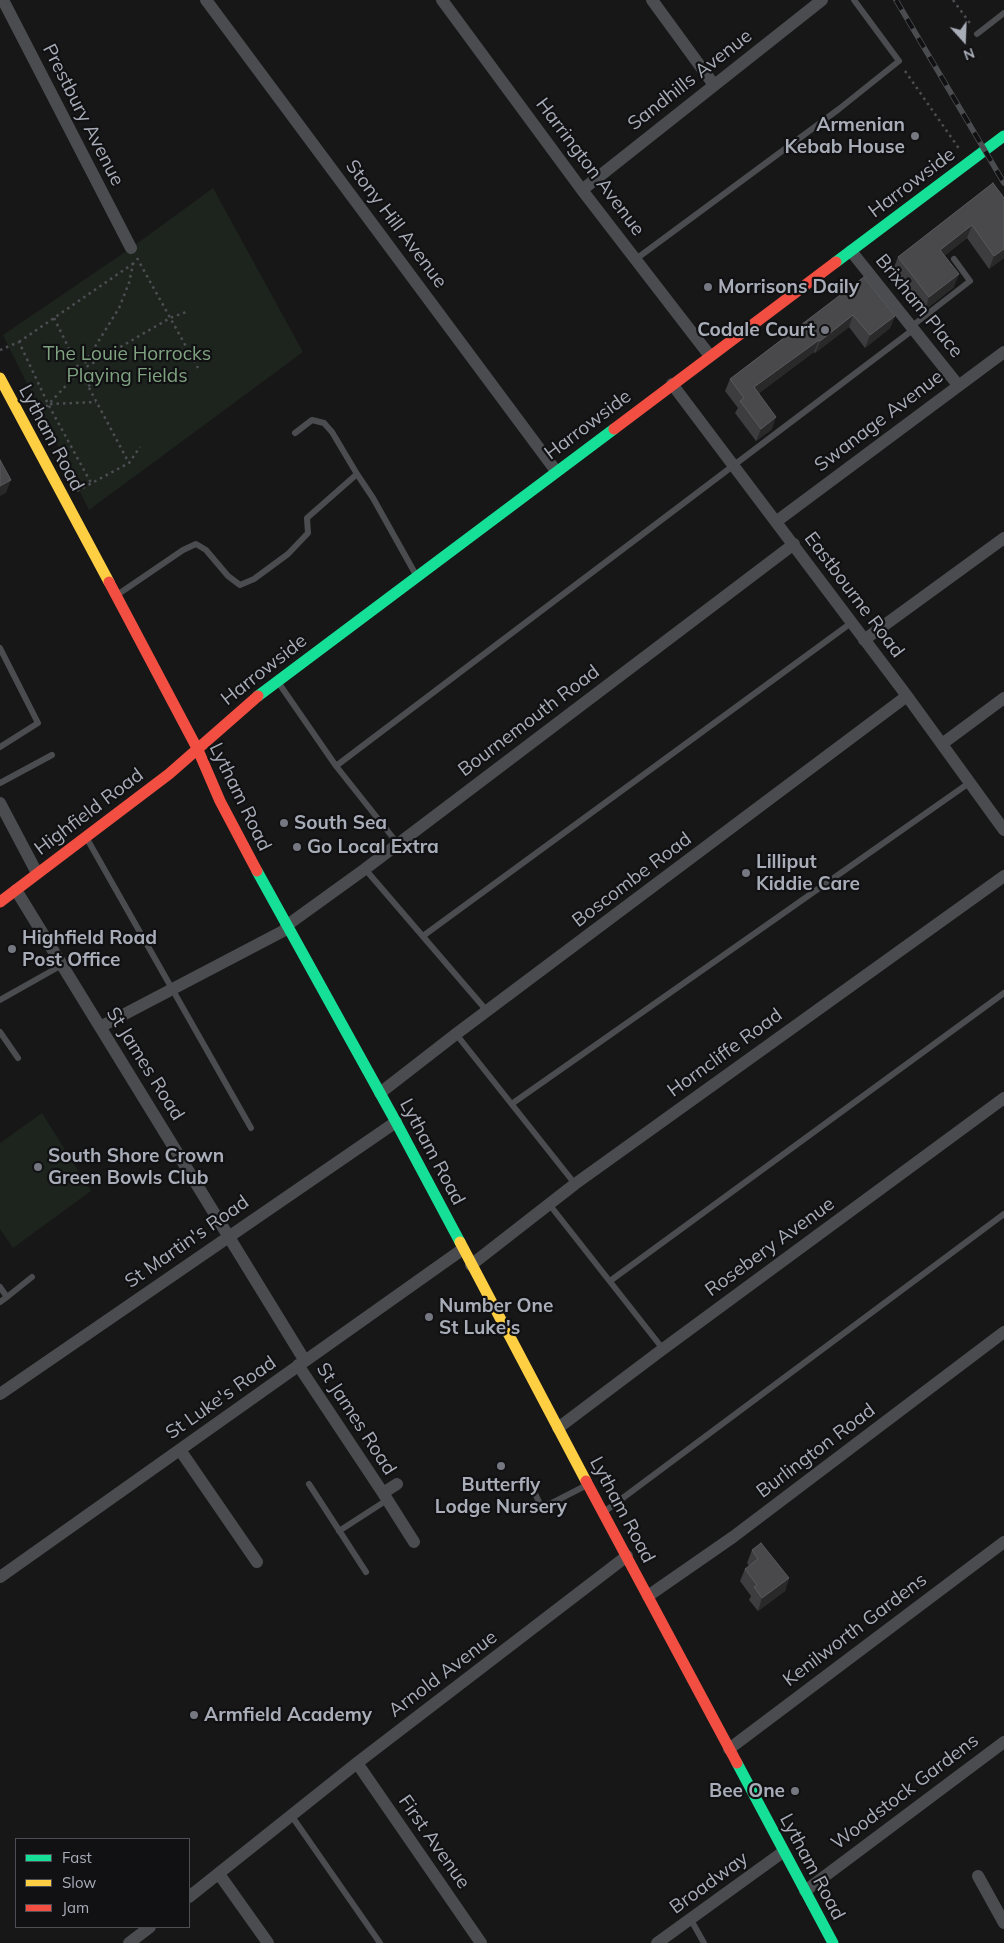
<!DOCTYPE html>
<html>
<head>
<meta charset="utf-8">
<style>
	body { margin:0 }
	#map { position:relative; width:1004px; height:1943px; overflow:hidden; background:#171717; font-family:Mulish,sans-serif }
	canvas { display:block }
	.legend { position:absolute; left:15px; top:1838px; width:175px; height:90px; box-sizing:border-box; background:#111113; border:1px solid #4d4f55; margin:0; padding:6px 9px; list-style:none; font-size:15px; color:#a8adb8 }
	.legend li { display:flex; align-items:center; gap:10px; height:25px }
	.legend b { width:25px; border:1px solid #4d4f55 }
	.north { position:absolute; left:939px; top:15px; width:50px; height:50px; -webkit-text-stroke:4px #111113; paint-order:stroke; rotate:160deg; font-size:14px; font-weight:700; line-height:20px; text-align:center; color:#a8adb8 }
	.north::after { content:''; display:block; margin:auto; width:18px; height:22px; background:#a8adb8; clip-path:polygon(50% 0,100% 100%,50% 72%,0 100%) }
</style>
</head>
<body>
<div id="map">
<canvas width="1004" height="1943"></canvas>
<ul class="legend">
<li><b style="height:6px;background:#16e098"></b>Fast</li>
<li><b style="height:6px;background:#ffcf43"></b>Slow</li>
<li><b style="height:6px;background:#f24e42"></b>Jam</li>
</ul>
<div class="north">N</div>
</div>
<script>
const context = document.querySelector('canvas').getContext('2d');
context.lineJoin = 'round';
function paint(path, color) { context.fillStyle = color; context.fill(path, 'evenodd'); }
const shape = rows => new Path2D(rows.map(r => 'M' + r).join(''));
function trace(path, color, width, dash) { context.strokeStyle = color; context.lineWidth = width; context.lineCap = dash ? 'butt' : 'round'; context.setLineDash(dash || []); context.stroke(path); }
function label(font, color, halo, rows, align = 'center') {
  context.font = font + ' Mulish,sans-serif'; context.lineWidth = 4.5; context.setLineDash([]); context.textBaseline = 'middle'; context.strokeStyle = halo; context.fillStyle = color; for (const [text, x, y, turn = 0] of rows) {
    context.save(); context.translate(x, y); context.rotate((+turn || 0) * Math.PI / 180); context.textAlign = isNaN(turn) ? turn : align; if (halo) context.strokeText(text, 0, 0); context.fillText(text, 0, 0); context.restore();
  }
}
const green = shape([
	[213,188,303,352,89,510,3,335,131,248],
	[42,1113,91,1191,13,1248,0,1229,0,1143]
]);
const path = shape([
	[953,0,972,26],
	[905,71,960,150],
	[137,258,198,368],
	[54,318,80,371,129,463],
	[19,342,134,263],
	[0,350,19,342,48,404,91,483],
	[81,370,170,318,189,311],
	[88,386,102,379],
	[50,404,96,402],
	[36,415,41,412,80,371,119,308,129,283,134,260],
	[77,491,129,463,140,447]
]);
const lane = shape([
	[977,34,1004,13],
	[636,259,839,109,899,61,854,0],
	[912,326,970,281,954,259],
	[357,474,373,498,416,575],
	[117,595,183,550,196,544,206,550,228,576,240,585,254,579,288,554,308,533,307,518,357,474,332,432,324,423,312,420,295,433],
	[0,648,38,723,0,747],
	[278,682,336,766,398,844],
	[336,766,914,329],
	[0,783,52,755],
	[86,837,251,1128],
	[365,869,487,1011],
	[423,936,851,623],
	[0,1000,62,965],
	[0,1032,18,1058],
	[456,1034,575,1184],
	[513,1103,969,783],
	[549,1204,663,1349],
	[610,1281,1004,993],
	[0,1287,7,1297,0,1302],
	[7,1297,32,1277],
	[309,1484,366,1572],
	[531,1485,540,1504,548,1505,587,1485],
	[604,1512,1004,1214],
	[339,1531,387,1500],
	[291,1815,380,1943],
	[691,1920,704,1943]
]);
const street = shape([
	[3,0,131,248],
	[206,0,556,471],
	[442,0,582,190,710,356],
	[652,0,714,85],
	[582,190,822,0],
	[851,251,958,385],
	[672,384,907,696,1004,830],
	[777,521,1004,352],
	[864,640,1004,538],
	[942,744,1004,698],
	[0,803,37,873],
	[16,890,305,1361],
	[286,926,365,869,794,544],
	[100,1027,287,929],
	[380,1093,456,1034,907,696],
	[471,1265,575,1184,1004,876],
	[298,1365,383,1493,397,1484],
	[0,1394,396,1122],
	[558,1428,663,1349,1004,1098],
	[180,1450,257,1562],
	[383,1493,414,1542],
	[0,1577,463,1249],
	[648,1596,733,1537,1004,1332],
	[729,1749,1004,1542],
	[357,1763,481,1943],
	[219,1874,268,1943],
	[978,1876,1004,1923],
	[805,1891,1004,1742],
	[189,1897,357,1763,627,1556],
	[129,1943,150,1927],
	[657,1943,783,1852]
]);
const fast = shape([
	[836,262,1004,136],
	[258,696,614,429],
	[257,871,396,1122,460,1242],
	[737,1763,833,1943]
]);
const slow = shape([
	[0,378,109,582],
	[460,1242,586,1481]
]);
const jam = shape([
	[614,429,836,262],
	[109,582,198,750,220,801,257,871],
	[0,902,169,774,258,696],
	[586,1481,737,1763]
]);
const rail = shape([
	[896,0,1004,183]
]);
const wall = shape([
	[993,183,1004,258,989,269,967,238,944,256,954,287,925,310,893,270,898,257],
	[864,277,895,316,890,328,865,348,849,327,815,353,814,352,759,393,772,429,756,441,735,413,738,408,725,391,730,379],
	[752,1550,789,1578,785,1591,758,1611,749,1600,751,1596,740,1581,745,1569,749,1566,747,1563]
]);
const shadedWall = shape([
	[972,225,967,238,935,263,940,250],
	[1004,249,1004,258,989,269,994,256],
	[959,274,954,287,925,310,929,297],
	[853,315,849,327,815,353,820,341],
	[895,316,890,328,865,348,870,335],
	[819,340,814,352,750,400,754,387],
	[776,417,772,429,756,441,761,429],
	[11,480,6,493,0,496,0,486],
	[789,1578,785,1591,758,1611,762,1598]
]);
const building = shape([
	[993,183,1004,198,1004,249,994,256,972,225,940,250,959,274,929,297,898,257,993,183],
	[864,277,895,316,870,335,853,315,820,341,819,340,754,387,776,417,761,429,740,401,744,398,730,379,864,277],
	[0,460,11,480,0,486,0,460],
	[761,1543,789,1578,762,1598,754,1587,757,1585,745,1569,758,1559,752,1550,761,1543]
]);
const markers = [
	[915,136,5,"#757880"],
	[708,287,5,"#757880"],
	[825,330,5,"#757880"],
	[284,823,5,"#757880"],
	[297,847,5,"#757880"],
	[746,873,5,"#757880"],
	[12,949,5,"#757880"],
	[38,1167,5,"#757880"],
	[429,1317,5,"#757880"],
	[501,1466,5,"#757880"],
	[194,1715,5,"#757880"],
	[795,1791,5,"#757880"]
];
const streetNames = [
	["Sandhills Avenue",690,80,-38],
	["Prestbury Avenue",83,115,63],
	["Harrington Avenue",590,167,53],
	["Harrowside",912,183,-37],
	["Stony Hill Avenue",396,224,53],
	["Brixham Place",919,306,51],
	["Swanage Avenue",879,421,-37],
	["Harrowside",588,425,-37],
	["Lytham Road",51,438,62],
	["Eastbourne Road",854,595,53],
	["Harrowside",264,670,-38],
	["Bournemouth Road",529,721,-37],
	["Lytham Road",240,797,64],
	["Highfield Road",89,812,-37],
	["Boscombe Road",632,880,-37],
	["Horncliffe Road",725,1053,-36],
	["St James Road",145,1064,58],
	["Lytham Road",432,1152,62],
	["St Martin's Road",187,1242,-35],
	["Rosebery Avenue",770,1247,-36],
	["St Luke's Road",221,1398,-35],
	["St James Road",356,1419,57],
	["Burlington Road",816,1451,-37],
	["Lytham Road",622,1510,62],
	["Kenilworth Gardens",855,1630,-37],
	["Arnold Avenue",443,1674,-37],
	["Woodstock Gardens",905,1792,-37],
	["First Avenue",434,1842,55],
	["Lytham Road",812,1867,62],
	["Broadway",709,1883,-36]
];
const poiNames = [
	["Armenian",905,125,"right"],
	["Kebab House",905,147,"right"],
	["Morrisons Daily",718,287],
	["Codale Court",815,330,"right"],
	["South Sea",294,823],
	["Go Local Extra",307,847],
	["Lilliput",756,862],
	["Kiddie Care",756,884],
	["Highfield Road",22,938],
	["Post Office",22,960],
	["South Shore Crown",48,1156],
	["Green Bowls Club",48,1178],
	["Number One",439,1306],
	["St Luke's",439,1328],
	["Butterfly",501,1485,"center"],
	["Lodge Nursery",501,1507,"center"],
	["Armfield Academy",204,1715],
	["Bee One",785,1791,"right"]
];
const parkNames = [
	["The Louie Horrocks",127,354],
	["Playing Fields",127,376]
];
paint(green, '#1d241e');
trace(path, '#4d4e52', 2.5, [2.5, 4]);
trace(lane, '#4b4c50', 6);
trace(street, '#4b4c50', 12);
trace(fast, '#16e098', 11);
trace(slow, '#ffcf43', 11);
trace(jam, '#f24e42', 11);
trace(rail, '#4b4c4f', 5.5);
trace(rail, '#111113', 4, [11]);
paint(wall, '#3d3d3f');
paint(shadedWall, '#29292a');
paint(building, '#49494c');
trace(building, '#58595d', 1);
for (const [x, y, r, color] of markers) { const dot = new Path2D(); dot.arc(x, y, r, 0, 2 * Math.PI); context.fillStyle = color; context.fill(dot); trace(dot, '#111113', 2); }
label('19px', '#a8adb8', '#111113', streetNames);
label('bold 19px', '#a8adb8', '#111113', poiNames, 'left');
label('19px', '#7fa381', '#111113', parkNames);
</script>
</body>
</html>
